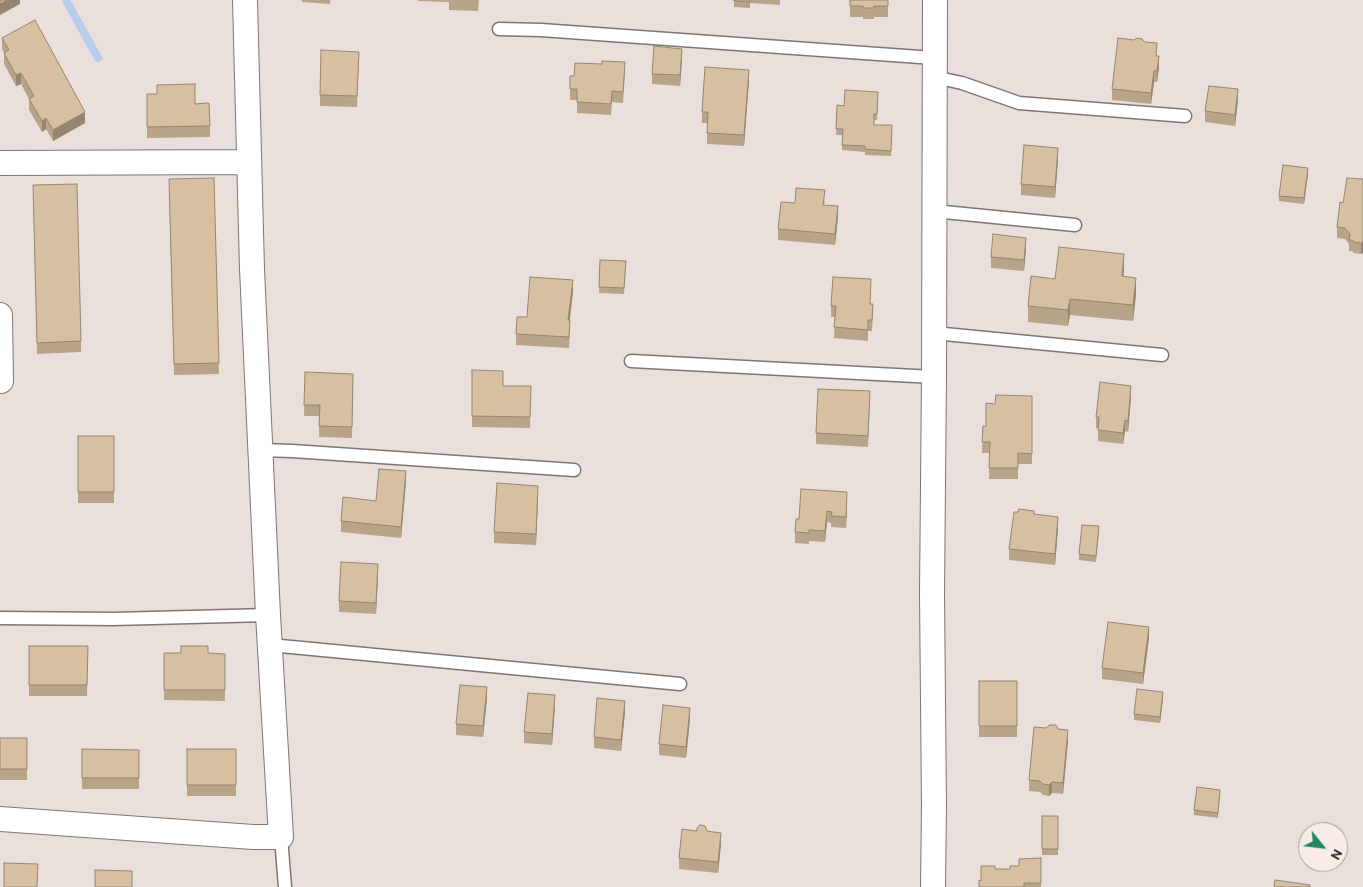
<!DOCTYPE html>
<html>
<head>
<meta charset="utf-8">
<style>
	body { margin:0 }
	#map { position:relative; width:1363px; height:887px; overflow:hidden; background:#e9dfdb; font-family:Overpass,sans-serif }
	canvas { display:block }
	.north { position:absolute; left:1298px; top:822px; width:50px; height:50px; box-sizing:border-box; background:#f7ece8; border:1px solid #a59c99; border-radius:50%; rotate:119deg; font-size:14px; font-weight:700; line-height:20px; text-align:center; color:#292523 }
	.north::after { content:''; display:block; margin:auto; width:18px; height:22px; background:#208661; clip-path:polygon(50% 0,100% 100%,50% 72%,0 100%) }
</style>
</head>
<body>
<div id="map">
<canvas width="1363" height="887"></canvas>
<div class="north">N</div>
</div>
<script>
const context = document.querySelector('canvas').getContext('2d');
context.lineJoin = 'round';
const shape = rows => new Path2D(rows.map(r => 'M' + r).join(''));
function trace(path, color, width, dash) { context.strokeStyle = color; context.lineWidth = width; context.lineCap = dash ? 'butt' : 'round'; context.setLineDash(dash || []); context.stroke(path); }
function paint(path, color) { context.fillStyle = color; context.fill(path, 'evenodd'); }
const stream = shape([
	[66,0,98,58]
]);
const lane = shape([
	[499,29,541,30,934,58],
	[934,77,962,83,1019,103,1185,116],
	[934,211,1075,225],
	[934,333,1162,355],
	[631,361,934,377],
	[261,450,292,451,574,470],
	[0,618,113,619,268,615],
	[270,645,680,684],
	[281,837,285,887]
]);
const street = shape([
	[0,163,249,162],
	[0,315,1,381],
	[0,819,253,837,281,837,268,615,252,269,245,0],
	[933,887,934,806,932,594,934,377,935,0]
]);
const wall = shape([
	[302,0,330,0,330,4,302,2],
	[418,0,479,0,478,11,449,10,449,2,418,1],
	[734,0,780,0,780,5,750,3,750,8,734,7],
	[850,0,888,0,888,17,874,17,874,19,863,19,863,17,850,17],
	[2,38,85,123,53,141,46,129,42,132,29,110,29,99,21,84,16,86,4,64,4,53,2,49],
	[359,52,357,107,320,106,320,95],
	[1157,56,1159,67,1157,82,1154,82,1151,104,1112,100,1112,89],
	[682,59,680,86,652,84,652,74],
	[625,73,623,103,612,102,611,115,577,113,577,100,570,100,570,89],
	[749,81,744,146,707,144,707,123,702,123,702,112],
	[147,94,195,104,210,126,210,137,147,138],
	[878,98,877,120,874,120,874,125,892,125,891,156,865,155,865,152,842,150,842,135,836,135,837,105,844,106],
	[1238,100,1235,126,1205,122,1205,111],
	[1058,159,1055,198,1021,195,1021,184],
	[1308,174,1304,204,1279,201,1279,196],
	[214,178,219,374,174,375,169,190],
	[1363,179,1361,254,1354,253,1352,251,1349,251,1349,244,1345,239,1337,238,1337,227,1343,203],
	[33,185,81,341,81,352,37,354],
	[825,201,824,205,838,217,835,245,778,240,778,229,795,203],
	[1026,249,1024,271,991,268,991,257],
	[600,260,626,261,624,294,599,293],
	[1124,270,1123,277,1136,294,1133,321,1070,315,1068,326,1028,322,1028,306,1055,279],
	[871,290,870,304,873,315,872,331,868,331,868,341,834,338,835,317,831,317,831,306],
	[573,291,570,320,570,331,569,348,516,345,516,334,527,317],
	[472,370,503,386,531,386,530,428,472,427],
	[305,372,353,374,352,438,319,437,319,416,304,416],
	[1032,396,1032,464,1018,464,1018,479,989,479,989,453,982,453,983,426,986,426,995,404],
	[1131,397,1128,432,1125,431,1123,444,1098,441,1098,428,1096,428,1096,417],
	[870,402,868,447,816,444,816,433],
	[78,436,114,436,114,503,78,503],
	[406,482,401,538,341,532,341,521],
	[538,497,536,545,494,543,494,532],
	[847,503,846,528,831,527,831,523,827,522,825,542,809,541,809,544,795,543,795,532,799,519],
	[1018,512,1034,514,1058,528,1055,565,1009,560,1009,549],
	[1099,532,1096,562,1079,560,1079,554],
	[378,575,376,614,339,612,339,601],
	[1149,638,1143,684,1102,679,1102,668],
	[29,646,88,646,87,696,29,696],
	[164,653,225,654,225,701,164,700],
	[979,681,1017,681,1017,737,979,737],
	[487,698,483,737,456,735,456,724],
	[1163,698,1160,723,1134,720,1134,714],
	[555,706,552,745,524,743,524,732],
	[625,712,621,751,594,748,594,737],
	[690,719,686,758,659,755,659,744],
	[1058,729,1068,741,1063,794,1052,793,1049,796,1043,795,1040,792,1029,791,1029,780],
	[0,738,27,738,27,780,0,780],
	[82,749,139,750,139,789,82,789],
	[187,749,236,749,236,796,187,796],
	[1220,795,1218,818,1194,815,1194,810],
	[1042,816,1058,816,1058,855,1042,855],
	[697,831,707,831,721,844,718,873,679,869,679,858],
	[1041,858,1041,887,979,887,995,869,1010,869,1019,866,1019,859]
]);
const shadedWall = shape([
	[7,0,20,0,20,4,0,15,0,4],
	[682,49,682,59,680,86,680,75],
	[1159,56,1159,67,1157,82,1157,71],
	[749,70,749,81,744,146,744,135],
	[1154,71,1154,82,1151,104,1151,93],
	[21,73,21,84,16,86,16,75],
	[1238,89,1238,100,1235,126,1235,115],
	[85,112,85,123,53,141,53,130],
	[46,118,46,129,42,132,42,121],
	[1058,148,1058,159,1055,198,1055,187],
	[1308,168,1308,174,1304,204,1304,198],
	[838,206,838,217,835,245,835,234],
	[1026,238,1026,249,1024,271,1024,260],
	[1363,242,1363,253,1361,254,1361,243],
	[1124,254,1124,270,1122,292,1122,276],
	[1136,278,1136,294,1133,321,1133,305],
	[573,280,573,291,568,331,568,320],
	[1070,299,1070,315,1068,326,1068,310],
	[1131,386,1131,397,1128,432,1128,421],
	[1125,420,1125,431,1123,444,1123,433],
	[406,471,406,482,401,538,401,527],
	[538,486,538,497,536,545,536,534],
	[847,492,847,503,846,528,846,517],
	[827,511,827,522,825,542,825,531],
	[1058,517,1058,528,1055,565,1055,554],
	[378,564,378,575,376,614,376,603],
	[1149,627,1149,638,1143,684,1143,673],
	[487,687,487,698,483,737,483,726],
	[1163,692,1163,698,1160,723,1160,717],
	[555,695,555,706,552,745,552,734],
	[625,701,625,712,621,751,621,740],
	[690,708,690,719,686,758,686,747],
	[1068,730,1068,741,1063,794,1063,783],
	[1052,782,1052,793,1049,796,1049,785],
	[721,833,721,844,718,873,718,862]
]);
const building = shape([
	[0,0,7,0,0,4,0,0],
	[734,0,750,0,750,2,734,1,734,0],
	[850,0,888,0,888,6,874,6,874,8,863,8,863,6,850,6,850,0],
	[35,20,85,112,53,130,46,118,42,121,29,99,34,96,21,73,16,75,4,53,9,50,2,38,35,20],
	[1118,38,1134,40,1137,38,1142,39,1145,42,1157,43,1156,56,1159,56,1157,71,1154,71,1151,93,1112,89,1118,38],
	[654,46,682,49,680,75,652,74,654,46],
	[321,50,359,52,357,96,320,95,321,50],
	[602,61,625,62,623,92,612,91,611,104,577,102,577,89,570,89,570,76,574,76,575,63,602,64,602,61],
	[705,67,749,70,744,135,707,133,708,112,702,112,705,67],
	[195,84,195,104,209,103,210,126,147,127,147,94,157,94,157,85,195,84],
	[1209,86,1238,89,1235,115,1205,111,1209,86],
	[845,90,878,92,877,114,874,114,874,125,892,125,891,151,865,149,865,146,842,145,843,129,836,129,837,105,844,106,845,90],
	[1024,145,1058,148,1055,187,1021,184,1024,145],
	[1283,165,1308,168,1304,198,1279,196,1283,165],
	[214,178,219,363,174,364,169,179,214,178],
	[1347,178,1363,179,1363,242,1361,243,1354,242,1352,240,1349,240,1350,234,1345,228,1337,227,1340,202,1343,203,1347,178],
	[77,184,81,341,37,343,33,185,77,184],
	[796,188,825,190,823,205,838,206,835,234,778,229,781,202,795,203,796,188],
	[993,234,1026,238,1024,260,991,257,993,234],
	[1059,247,1124,254,1122,276,1136,278,1133,305,1070,299,1068,310,1028,306,1031,276,1055,279,1059,247],
	[600,260,626,261,624,288,599,287,600,260],
	[530,277,573,280,568,320,570,320,569,337,516,334,517,317,527,317,530,277],
	[833,277,871,279,870,304,873,304,872,320,868,320,868,330,834,327,836,306,831,306,833,277],
	[472,370,503,371,503,386,531,386,530,417,472,416,472,370],
	[305,372,353,374,352,427,319,426,320,405,304,405,305,372],
	[1100,382,1131,386,1128,421,1125,420,1123,433,1098,430,1099,417,1096,417,1100,382],
	[818,389,870,391,868,436,816,433,818,389],
	[996,395,1032,396,1032,454,1018,453,1018,468,989,468,990,442,982,442,983,426,986,426,986,403,995,404,996,395],
	[78,436,114,436,114,492,78,492,78,436],
	[379,469,406,471,401,527,341,521,343,497,376,501,379,469],
	[497,483,538,486,536,534,494,532,497,483],
	[801,489,847,492,846,517,831,516,832,512,827,511,825,531,809,530,809,533,795,532,796,519,799,519,801,489],
	[1019,509,1034,511,1034,514,1058,517,1055,554,1009,549,1014,512,1018,512,1019,509],
	[1082,525,1099,526,1096,556,1079,554,1082,525],
	[341,562,378,564,376,603,339,601,341,562],
	[1108,622,1149,627,1143,673,1102,668,1108,622],
	[29,646,88,646,87,685,29,685,29,646],
	[181,646,208,646,208,653,225,654,225,690,164,690,164,653,181,653,181,646],
	[979,681,1017,681,1017,726,979,726,979,681],
	[460,685,487,687,483,726,456,724,460,685],
	[1137,689,1163,692,1160,717,1134,714,1137,689],
	[528,693,555,695,552,734,524,732,528,693],
	[597,698,625,701,621,740,594,737,597,698],
	[663,705,690,708,686,747,659,744,663,705],
	[1050,725,1056,725,1058,729,1068,730,1063,783,1052,782,1049,785,1043,784,1040,781,1029,780,1034,727,1046,728,1050,725],
	[0,738,27,738,27,769,0,769,0,738],
	[82,749,139,750,139,778,82,778,82,749],
	[187,749,236,749,236,785,187,785,187,749],
	[1197,787,1220,790,1218,813,1194,810,1197,787],
	[1042,816,1058,816,1058,849,1042,849,1042,816],
	[700,825,705,826,707,831,721,833,718,862,679,858,682,829,697,831,697,828,700,825],
	[1041,858,1041,883,1024,883,1024,887,979,887,979,880,981,881,981,866,995,866,995,869,1010,869,1010,866,1019,866,1019,859,1041,858],
	[4,863,38,864,37,887,4,887,4,863],
	[95,870,132,871,132,887,95,887,95,870],
	[1275,880,1310,885,1310,887,1274,887,1275,880]
]);
trace(stream, '#b9cceb', 8);
trace(lane, '#7f7672', 15);
trace(street, '#7f7672', 26);
trace(lane, '#fff', 12);
trace(street, '#fff', 24);
paint(wall, '#b9a48a');
paint(shadedWall, '#968671');
paint(building, '#d7bfa1');
trace(building, '#968671', 1);
</script>
</body>
</html>
